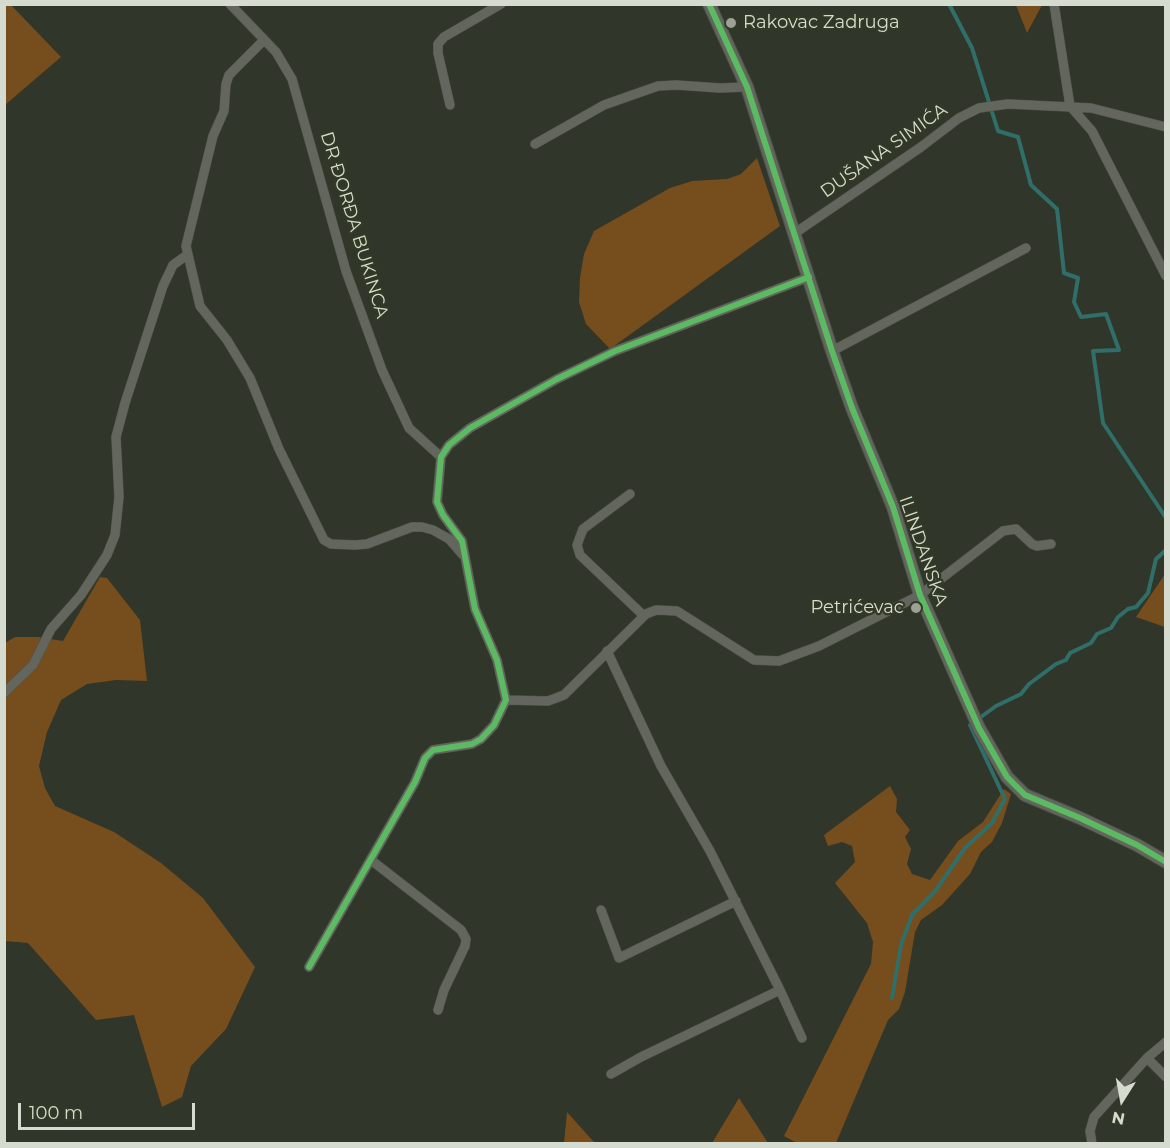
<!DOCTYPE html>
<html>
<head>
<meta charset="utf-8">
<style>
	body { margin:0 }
	#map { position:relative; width:1170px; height:1148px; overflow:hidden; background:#31362a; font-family:Montserrat,sans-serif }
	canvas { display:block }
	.frame { position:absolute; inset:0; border:6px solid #d6dbcf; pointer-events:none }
	.north { position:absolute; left:1092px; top:1070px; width:60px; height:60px; -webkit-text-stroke:4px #323a26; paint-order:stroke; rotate:191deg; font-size:16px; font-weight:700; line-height:24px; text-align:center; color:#d6dbcf }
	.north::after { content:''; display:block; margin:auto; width:21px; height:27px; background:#d6dbcf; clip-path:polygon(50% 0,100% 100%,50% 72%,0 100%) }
	.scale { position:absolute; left:18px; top:1103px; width:177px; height:27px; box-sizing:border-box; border:3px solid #d6dbcf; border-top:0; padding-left:8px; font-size:18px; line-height:21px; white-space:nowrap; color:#d6dbcf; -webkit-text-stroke:4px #323a26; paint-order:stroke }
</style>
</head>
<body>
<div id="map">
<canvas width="1170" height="1148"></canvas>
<div class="frame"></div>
<div class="north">N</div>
<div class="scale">100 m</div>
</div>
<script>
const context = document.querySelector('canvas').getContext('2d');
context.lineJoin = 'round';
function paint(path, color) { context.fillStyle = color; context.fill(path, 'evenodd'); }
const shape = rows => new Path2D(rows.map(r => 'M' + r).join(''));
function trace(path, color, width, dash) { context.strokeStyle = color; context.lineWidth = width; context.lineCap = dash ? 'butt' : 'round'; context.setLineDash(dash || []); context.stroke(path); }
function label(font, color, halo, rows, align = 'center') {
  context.font = font + ' Montserrat,sans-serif'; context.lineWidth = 4.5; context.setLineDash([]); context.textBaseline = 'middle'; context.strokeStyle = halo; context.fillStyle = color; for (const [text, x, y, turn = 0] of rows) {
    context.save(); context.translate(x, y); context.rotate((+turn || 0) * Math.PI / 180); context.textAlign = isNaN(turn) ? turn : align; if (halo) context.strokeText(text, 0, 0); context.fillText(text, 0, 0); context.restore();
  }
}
const forest = shape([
	[5,4,11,5,61,57,5,105],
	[1016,5,1042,5,1027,33],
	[757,158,780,226,610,349,586,324,579,302,580,278,584,254,594,231,670,188,692,181,727,179,741,174],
	[1165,574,1165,627,1136,617],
	[100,577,107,578,140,620,147,681,116,680,87,684,61,700,47,732,39,766,45,788,55,806,114,832,161,863,203,898,255,967,226,1029,191,1066,182,1097,162,1107,134,1015,96,1020,28,943,5,941,5,643,15,637,38,637,63,641],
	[890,786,897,799,896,812,910,830,905,837,911,849,907,864,912,874,930,880,958,841,983,822,1004,789,1011,794,1002,823,992,842,981,852,970,874,942,905,921,920,915,932,905,992,899,1009,888,1020,836,1143,797,1143,784,1136,871,964,873,942,867,923,835,883,855,862,852,846,842,842,828,846,824,835],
	[739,1098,768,1143,712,1143],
	[567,1112,593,1141,596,1143,564,1143]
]);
const stream = shape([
	[949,4,972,48,998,131,1018,137,1031,185,1057,209,1064,273,1078,278,1074,302,1081,317,1106,314,1119,350,1093,351,1103,423,1166,518],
	[892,998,901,945,912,915,936,890,965,848,992,823,1005,799,970,725,996,706,1021,694,1029,684,1056,664,1066,660,1070,653,1091,643,1097,634,1111,628,1118,617,1128,609,1136,607,1148,593,1156,559,1166,550]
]);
const minor = shape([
	[230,4,276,52,292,79,346,271,382,370,409,428,441,457],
	[1054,4,1070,106,1092,131,1166,276],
	[264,40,229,75,226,84,224,111,213,136,186,246,200,306,227,340,250,378,279,449,324,540,331,544,355,545,367,544,412,527,422,527,433,530,449,539,463,555],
	[450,105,438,53,438,44,444,37,501,4],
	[535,144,604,105,658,86,676,85,720,88,747,87],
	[795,233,921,147,959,118,979,108,1008,104,1091,108,1166,127],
	[832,351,1026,248],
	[630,494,583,529,577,545,580,555,644,616],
	[607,651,661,766,710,851,780,990,802,1038],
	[4,693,33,665,51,629,81,595,107,555,115,535,119,497,116,437,125,403,163,286,173,265,187,255],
	[506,700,548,701,564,695,646,614,656,610,677,611,754,660,779,661,819,646,920,595,1003,531,1016,529,1032,544,1037,546,1051,544],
	[371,860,461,930,466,939,465,946,444,990,438,1010],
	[601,910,619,958,736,901],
	[309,967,415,782,425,758,433,750,472,744,481,739,494,725,506,700,497,660,475,609,462,541,443,515,437,502,441,457,449,445,470,428,557,379,615,351,809,277],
	[1147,1058,1166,1077],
	[611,1074,641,1057,780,990],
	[1092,1144,1090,1131,1094,1117,1147,1058,1166,1042]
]);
const tertiary = shape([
	[709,4,747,87,832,351,852,408,893,507,920,595,979,728,1007,777,1025,795,1080,818,1137,845,1166,862]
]);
const cycleway = shape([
	[709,4,747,87,832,351,852,408,893,507,920,595,979,728,1007,777,1025,795,1080,818,1137,845,1166,862],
	[309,967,415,782,425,758,433,750,472,744,481,739,494,725,506,700,497,660,475,609,462,541,443,515,437,502,441,457,449,445,470,428,557,379,615,351,809,277]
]);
const markers = [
	[731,23,6,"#9ca195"],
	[916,608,6,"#9ca195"]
];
const poiNames = [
	["Rakovac Zadruga",743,23],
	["Petrićevac",904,608,"right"]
];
const streetNames = [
	["DUŠANA SIMIĆA",884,151,-35],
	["DR ĐORĐA BUKINCA",354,225,73],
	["ILINDANSKA",923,551,71]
];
paint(forest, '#764d1c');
trace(stream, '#306f69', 4);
trace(minor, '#4e5248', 10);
trace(tertiary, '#4e5248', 14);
trace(minor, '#62665d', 9);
trace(tertiary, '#62665d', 12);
trace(cycleway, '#5cba63', 6);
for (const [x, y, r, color] of markers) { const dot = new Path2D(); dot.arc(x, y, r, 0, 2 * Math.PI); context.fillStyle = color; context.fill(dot); trace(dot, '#323a26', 2); }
label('18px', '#d6dbcf', '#323a26', poiNames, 'left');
label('18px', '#d6dbcf', '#323a26', streetNames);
</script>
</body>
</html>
